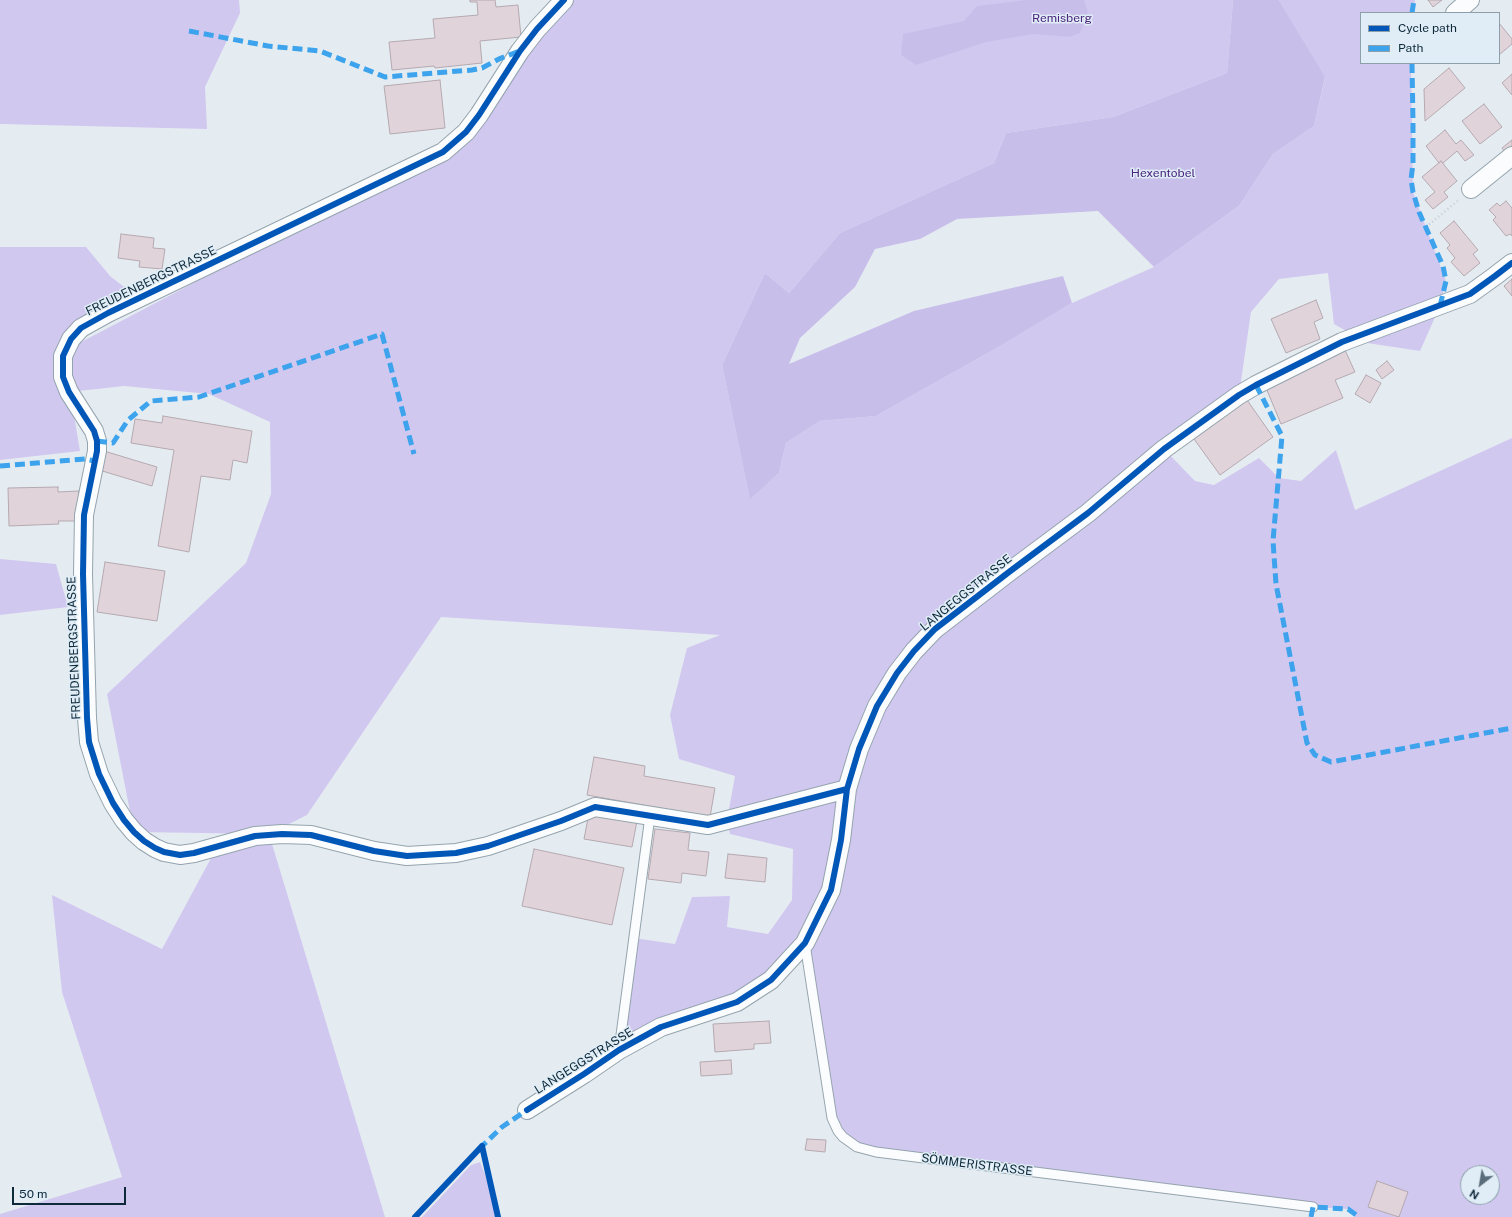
<!DOCTYPE html>
<html>
<head>
<meta charset="utf-8">
<style>
	body { margin:0 }
	#map { position:relative; width:1512px; height:1217px; overflow:hidden; background:#e5ecf1; font-family:"Public Sans",sans-serif }
	canvas { display:block }
	.legend { position:absolute; left:1360px; top:12px; width:140px; height:52px; box-sizing:border-box; background:#e0edf6; border:1px solid #8c9fab; margin:0; padding:5px 7px; list-style:none; font-size:12px; color:#0d293a }
	.legend li { display:flex; align-items:center; gap:8px; height:20px }
	.legend b { width:20px; border:1px solid #8c9fab }
	.north { position:absolute; left:1460px; top:1165px; width:40px; height:40px; box-sizing:border-box; background:#e0edf6; border:1px solid #8c9fab; border-radius:50%; rotate:211deg; font-size:11px; font-weight:700; line-height:16px; text-align:center; color:#0d293a }
	.north::after { content:''; display:block; margin:auto; width:14px; height:18px; background:#596d7a; clip-path:polygon(50% 0,100% 100%,50% 72%,0 100%) }
	.scale { position:absolute; left:12px; top:1187px; width:114px; height:18px; box-sizing:border-box; border:2px solid #0d293a; border-top:0; padding-left:5px; font-size:12px; line-height:14px; white-space:nowrap; color:#0d293a; -webkit-text-stroke:3px #e0edf6; paint-order:stroke }
</style>
</head>
<body>
<div id="map">
<canvas width="1512" height="1217"></canvas>
<ul class="legend">
<li><b style="height:5px;background:#0057b8"></b>Cycle path</li>
<li><b style="height:5px;background:#3ca3ec"></b>Path</li>
</ul>
<div class="north">N</div>
<div class="scale">50 m</div>
</div>
<script>
const context = document.querySelector('canvas').getContext('2d');
context.lineJoin = 'round';
function paint(path, color) { context.fillStyle = color; context.fill(path, 'evenodd'); }
const shape = rows => new Path2D(rows.map(r => 'M' + r).join(''));
function trace(path, color, width, dash) { context.strokeStyle = color; context.lineWidth = width; context.lineCap = dash ? 'butt' : 'round'; context.setLineDash(dash || []); context.stroke(path); }
function label(font, color, halo, rows, align = 'center') {
  context.font = font + ' "Public Sans",sans-serif'; context.lineWidth = 3; context.setLineDash([]); context.textBaseline = 'middle'; context.strokeStyle = halo; context.fillStyle = color; for (const [text, x, y, turn = 0] of rows) {
    context.save(); context.translate(x, y); context.rotate((+turn || 0) * Math.PI / 180); context.textAlign = isNaN(turn) ? turn : align; if (halo) context.strokeText(text, 0, 0); context.fillText(text, 0, 0); context.restore();
  }
}
const green = shape([
	[0,0,239,0,240,13,205,87,207,129,0,124],
	[568,0,1233,0,1227,73,1113,117,1006,133,994,163,840,233,789,293,765,273,722,365,750,498,779,473,786,443,820,421,876,416,1002,345,1072,303,1154,267,1239,206,1273,154,1314,126,1325,78,1279,0,1415,0,1414,13,1361,13,1361,63,1411,63,1413,192,1446,281,1440,306,1420,351,1367,343,1334,324,1328,273,1279,279,1251,312,1239,395,1164,449,1195,481,1214,485,1259,458,1279,478,1301,481,1336,450,1355,510,1512,438,1512,1217,1355,1217,1348,1209,1313,1207,876,1149,861,1145,854,1141,842,1130,836,1117,805,943,771,980,619,1050,634,938,675,944,692,897,730,896,727,927,768,934,792,900,793,849,730,834,727,820,735,776,679,759,670,715,687,648,720,635,441,617,307,815,269,834,385,1217,0,1217,0,1214,122,1177,62,992,52,895,162,949,217,847,267,834,134,832,107,694,246,563,271,494,270,422,209,394,124,386,70,392,80,451,0,460,0,247,86,247,110,276,128,290,104,303,76,334,66,350,443,152],
	[1468,1173,1492,1173,1492,1197,1468,1197],
	[0,559,56,564,68,607,0,615],
	[480,1162,495,1199,497,1217,422,1217,471,1165]
]);
const forest = shape([
	[1026,0,1084,0,1088,12,1080,33,1070,37,1033,34,986,42,916,65,901,55,903,34,964,21,977,6],
	[1233,0,1279,0,1325,77,1314,126,1273,154,1239,206,1154,267,1098,211,957,219,920,239,875,249,855,287,800,338,789,364,914,311,1063,276,1072,303,1002,345,876,416,820,421,786,443,779,473,750,499,722,365,765,273,789,293,840,233,994,163,1006,133,1113,117,1227,73]
]);
const building = shape([
	[470,0,495,0,496,7,518,5,521,37,480,41,482,63,435,68,434,66,392,70,389,42,435,38,433,19,478,15,477,2,470,2,470,0],
	[1428,0,1442,0,1433,7,1428,0],
	[1499,23,1512,39,1512,44,1499,55,1499,23],
	[1449,68,1465,88,1425,121,1424,89,1449,68],
	[1512,74,1512,95,1502,83,1512,74],
	[440,80,445,128,390,134,384,86,440,80],
	[1484,104,1502,127,1480,144,1462,121,1484,104],
	[1445,130,1456,144,1461,140,1474,155,1465,161,1457,151,1443,163,1441,161,1439,163,1426,146,1445,130],
	[1512,140,1512,151,1507,155,1502,148,1512,140],
	[1441,161,1457,181,1444,192,1448,197,1433,209,1425,200,1435,192,1422,177,1441,161],
	[1506,201,1512,208,1512,236,1510,234,1506,236,1493,220,1496,217,1489,210,1497,203,1500,206,1506,201],
	[1454,221,1478,250,1473,254,1480,263,1464,276,1451,262,1455,258,1447,248,1450,245,1440,233,1454,221],
	[121,234,154,238,153,248,165,249,162,269,139,267,140,261,118,258,121,234],
	[1512,279,1512,296,1504,286,1512,279],
	[1316,300,1323,318,1314,322,1320,339,1286,353,1271,319,1316,300],
	[1345,350,1355,372,1335,380,1343,398,1281,424,1264,383,1345,350],
	[1387,361,1394,370,1382,379,1376,370,1387,361],
	[1366,375,1381,383,1370,403,1355,394,1366,375],
	[1247,400,1273,437,1220,475,1194,439,1247,400],
	[163,416,252,431,247,463,233,460,230,480,201,476,189,552,158,546,174,450,131,443,135,419,162,423,163,416],
	[104,451,157,467,152,486,99,470,104,451],
	[58,487,58,492,79,491,80,518,75,521,58,521,59,524,9,526,8,488,58,487],
	[105,562,165,571,157,621,97,612,105,562],
	[594,757,645,766,644,776,715,788,710,817,587,795,594,757],
	[589,813,637,821,632,847,584,839,589,813],
	[655,829,690,833,688,850,709,852,706,876,682,873,681,883,648,879,655,829],
	[534,849,624,868,612,925,522,906,534,849],
	[728,854,767,858,765,882,725,878,728,854],
	[769,1021,771,1043,754,1044,754,1049,715,1052,713,1024,769,1021],
	[731,1060,732,1074,701,1076,700,1062,731,1060],
	[807,1139,826,1140,825,1152,805,1150,807,1139],
	[1377,1181,1408,1192,1399,1217,1368,1207,1377,1181]
]);
const path = shape([
	[1426,227,1460,199]
]);
const lane = shape([
	[805,944,832,1118,838,1131,843,1137,857,1147,876,1152,1313,1207],
	[619,1050,650,816]
]);
const street = shape([
	[564,0,537,29,520,51,479,115,466,132,443,152,108,313,81,328,71,339,63,356,63,377,69,392,94,431,97,441,97,451,84,515,83,574,87,718,89,742,99,774,113,803,124,820,134,832,144,841,155,848,164,852,180,855,194,853,255,836,282,834,311,835,374,851,407,856,456,853,488,846,561,821,595,807,708,825,847,789],
	[1455,13,1470,0],
	[1471,189,1512,156],
	[527,1110,584,1074,619,1050,661,1027,737,1002,771,980,805,943,831,890,841,840,847,789,859,749,877,706,897,673,914,651,935,629,1009,572,1088,513,1164,449,1239,395,1256,385,1342,342,1470,294,1495,276,1512,263]
]);
const quiet = shape([
	[1412,13,1414,0],
	[189,31,268,46,320,51,385,77,472,70,482,68,501,58,520,51],
	[1412,63,1413,122,1413,164,1411,179,1413,192,1419,212,1443,266,1446,281,1440,306],
	[1256,385,1282,436,1273,541,1276,584,1307,743,1315,755,1331,762,1512,728],
	[97,441,113,443,128,420,151,401,199,397,382,334,414,454],
	[0,466,85,459,95,461],
	[479,1149,502,1127,527,1110],
	[1311,1217,1313,1207,1348,1209,1359,1217]
]);
const cycleway = shape([
	[564,0,537,29,520,51,479,115,466,132,443,152,108,313,81,328,71,339,63,356,63,377,69,392,94,431,97,441,97,451,84,515,83,574,87,718,89,742,99,774,113,803,124,820,134,832,144,841,155,848,164,852,180,855,194,853,255,836,282,834,311,835,374,851,407,856,456,853,488,846,561,821,595,807,708,825,847,789],
	[527,1110,584,1074,619,1050,661,1027,737,1002,771,980,805,943,831,890,841,840,847,789,859,749,877,706,897,673,914,651,935,629,1009,572,1088,513,1164,449,1239,395,1256,385,1342,342,1470,294,1495,276,1512,263],
	[482,1146,498,1217],
	[415,1217,482,1146]
]);
const parkNames = [
	["Remisberg",1062,18],
	["Hexentobel",1163,173]
];
const streetNames = [
	["FREUDENBERGSTRASSE",151,281,-26],
	["LANGEGGSTRASSE",966,593,-39],
	["FREUDENBERGSTRASSE",74,648,-92],
	["LANGEGGSTRASSE",584,1061,-32],
	["SÖMMERISTRASSE",977,1165,7]
];
paint(green, '#d1c8f0');
paint(forest, '#c8beea');
paint(building, '#e1d3da');
trace(building, '#b4a9b0', 1);
trace(lane, '#94a4ae', 11);
trace(street, '#94a4ae', 20);
trace(path, '#c6cccf', 2.5, [1, 3]);
trace(lane, '#fbfcfd', 9);
trace(street, '#fbfcfd', 18);
trace(quiet, '#3ca3ec', 5, [10, 5]);
trace(cycleway, '#0057b8', 6);
label('12px', '#4a257d', '#e0edf6', parkNames);
label('12px', '#0d293a', '#e0edf6', streetNames);
</script>
</body>
</html>
